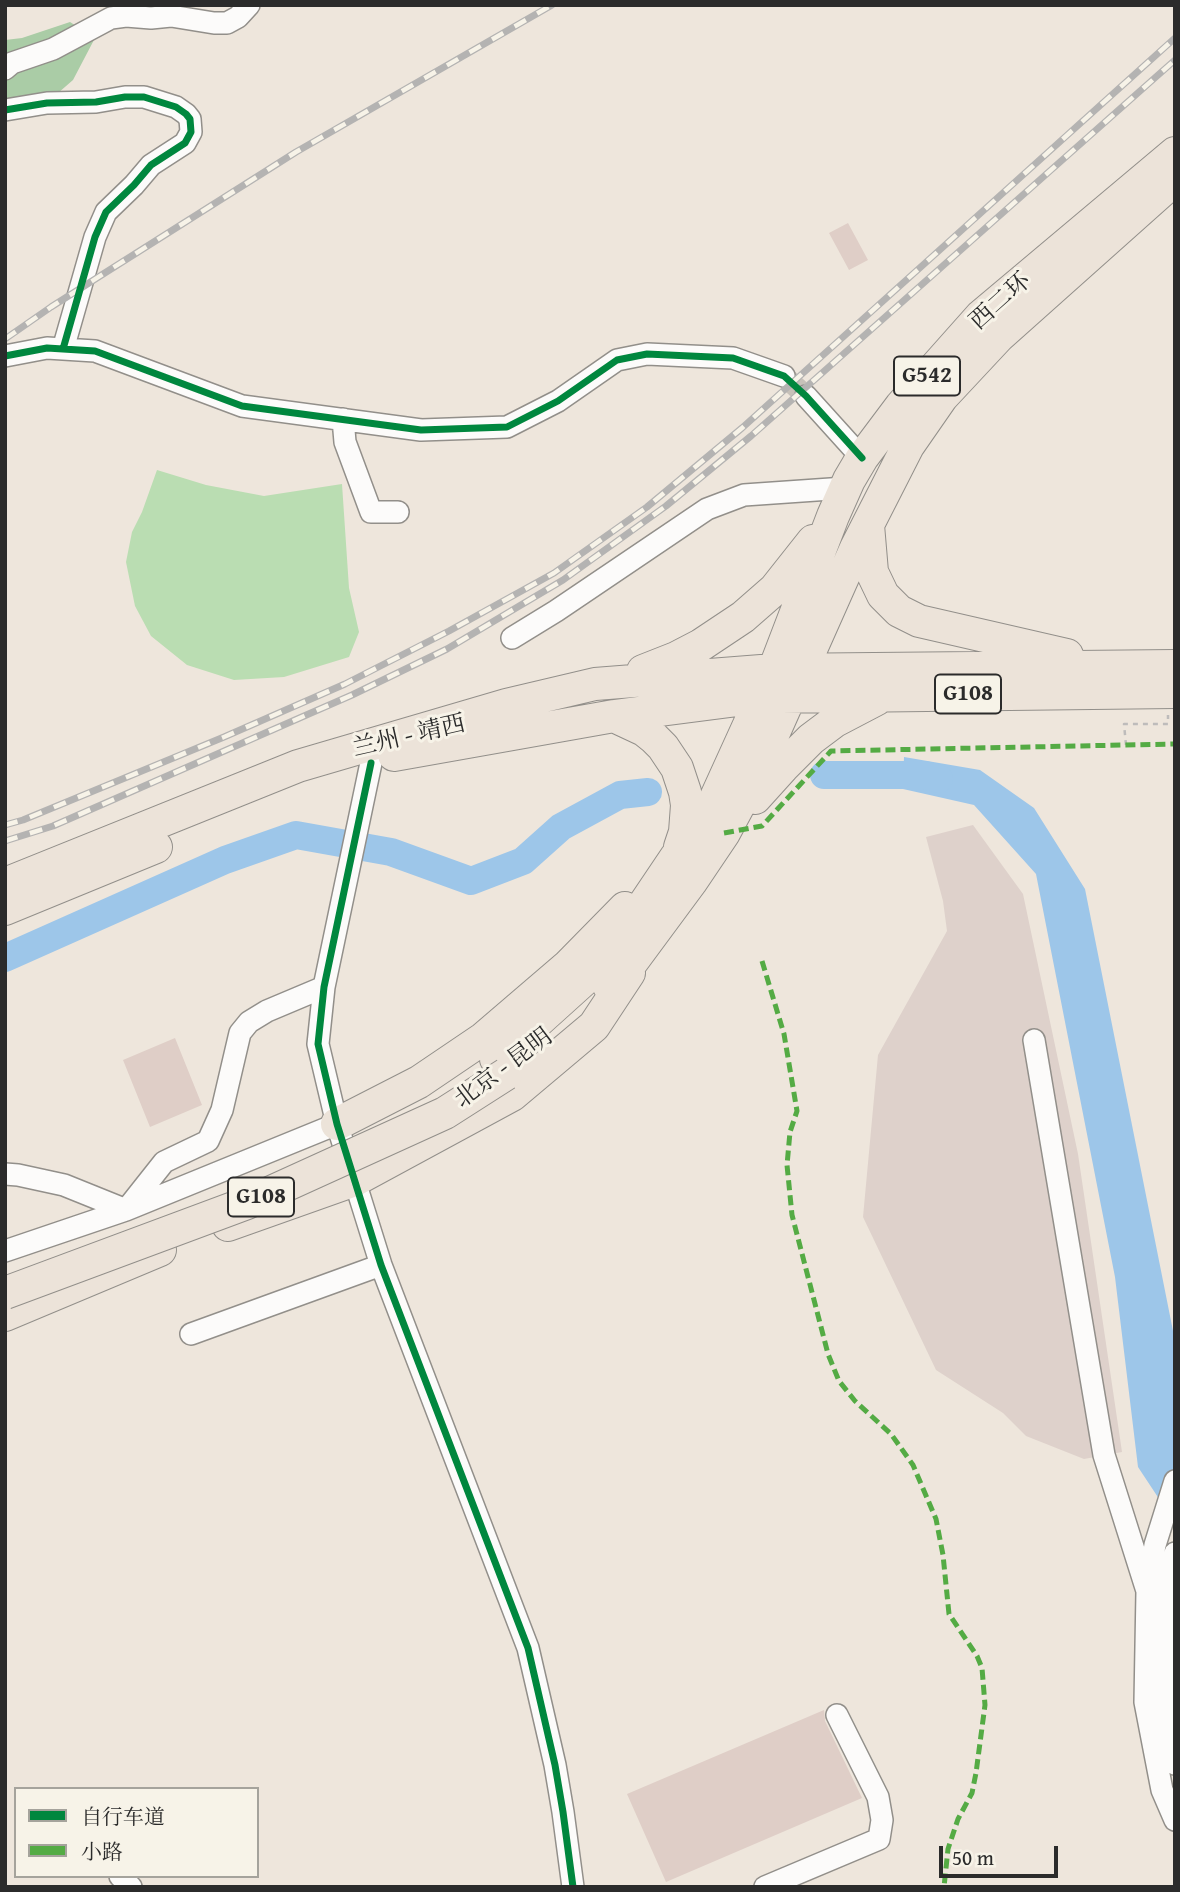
<!DOCTYPE html>
<html>
<head>
<meta charset="utf-8">
<style>
	body { margin:0 }
	#map { position:relative; width:1180px; height:1892px; overflow:hidden; background:#eee6dc; font-family:"Gentium Book Plus","Noto Serif SC",serif }
	canvas { display:block }
	.frame { position:absolute; inset:0; border:7px solid #2b2b2b; pointer-events:none }
	.legend { position:absolute; left:14px; top:1787px; width:245px; height:91px; box-sizing:border-box; background:#f7f3e8; border:2px solid #a5a39c; margin:0; padding:9px 12px; list-style:none; font-size:21px; color:#2b2b2b }
	.legend li { display:flex; align-items:center; gap:14px; height:35px }
	.legend b { width:35px; border:2px solid #a5a39c }
	.scale { position:absolute; left:939px; top:1846px; width:119px; height:32px; box-sizing:border-box; border:4px solid #2b2b2b; border-top:0; padding-left:9px; font-size:21px; line-height:24px; white-space:nowrap; color:#2b2b2b; -webkit-text-stroke:5px #f7f3e8; paint-order:stroke }
</style>
</head>
<body>
<div id="map">
<canvas width="1180" height="1892"></canvas>
<div class="frame"></div>
<ul class="legend">
<li><b style="height:9px;background:#00873e"></b>自行车道</li>
<li><b style="height:9px;background:#54ab44"></b>小路</li>
</ul>
<div class="scale">50 m</div>
</div>
<script>
const context = document.querySelector('canvas').getContext('2d');
context.lineJoin = 'round';
function paint(path, color) { context.fillStyle = color; context.fill(path, 'evenodd'); }
const shape = rows => new Path2D(rows.map(r => 'M' + r).join(''));
function trace(path, color, width, dash) { context.strokeStyle = color; context.lineWidth = width; context.lineCap = dash ? 'butt' : 'round'; context.setLineDash(dash || []); context.stroke(path); }
function label(font, color, halo, rows, align = 'center') {
  context.font = font + ' "Gentium Book Plus","Noto Serif SC",serif'; context.lineWidth = 6; context.setLineDash([]); context.textBaseline = 'middle'; context.strokeStyle = halo; context.fillStyle = color; for (const [text, x, y, turn = 0] of rows) {
    context.save(); context.translate(x, y); context.rotate((+turn || 0) * Math.PI / 180); context.textAlign = isNaN(turn) ? turn : align; if (halo) context.strokeText(text, 0, 0); context.fillText(text, 0, 0); context.restore();
  }
}
const industrial = shape([
	[973,825,1023,894,1078,1154,1122,1452,1084,1459,1026,1436,1003,1413,936,1370,863,1217,878,1055,947,931,943,901,926,837]
]);
const green = shape([
	[157,470,206,485,264,496,342,484,349,588,359,632,349,657,284,677,234,680,187,665,151,636,135,606,126,562,132,532,142,512]
]);
const forest = shape([
	[70,22,95,38,73,80,35,113,5,118,5,40,22,38]
]);
const water = shape([
	[904,757,980,770,1034,808,1085,889,1175,1341,1175,1523,1138,1467,1115,1277,1036,874,974,805,903,789]
]);
const river = shape([
	[824,775,925,775,939,779],
	[5,958,225,860,296,835,391,852,471,881,523,861,561,827,620,795,648,792]
]);
const building = shape([
	[848,223,868,260,849,270,829,233],
	[175,1038,202,1105,150,1127,123,1060],
	[824,1710,825,1721,862,1798,666,1882,627,1794]
]);
const minorTunnel = shape([
	[784,376,806,396]
]);
const path = shape([
	[1126,745,1124,724,1168,724,1168,715]
]);
const minor = shape([
	[5,69,12,63,53,49,111,18,126,16,151,18,171,16,214,23,227,23,238,17,249,5],
	[5,110,47,103,96,102,125,97,144,97,176,107,186,114,190,119,191,132,185,143,151,165,134,185,106,212,95,237,63,349],
	[5,356,47,348,95,351,242,406,421,430,507,427,558,401,617,360,647,354,733,358,784,376],
	[806,396,862,458],
	[343,419,345,442,371,512,398,512],
	[512,638,556,611,707,509,744,495,845,488],
	[371,763,324,987,318,1044,337,1124,381,1265,528,1648,555,1765,563,1812,573,1887],
	[1034,1040,1104,1455,1147,1591,1165,1594],
	[5,1174,18,1175,64,1185,126,1210,164,1162,208,1141,222,1110,240,1033,249,1022,267,1011,324,987],
	[5,1251,126,1210,337,1124],
	[191,1334,381,1265],
	[1175,1481,1155,1545,1147,1591,1145,1702,1162,1790,1175,1820],
	[1175,1553,1165,1594,1163,1700,1175,1764],
	[120,1876,131,1887],
	[765,1887,879,1839,882,1820,878,1797,837,1715]
]);
const highway = shape([
	[868,525,872,572,883,595,899,611,919,621,1067,655],
	[643,671,676,658,701,645,743,617,775,589,813,541],
	[614,716,644,730,654,738,663,747,677,768,685,792,687,805,685,832,680,847],
	[394,755,614,716,761,697,1175,692],
	[755,798,783,767,811,739,835,721,877,699],
	[5,884,298,766,506,705,595,684,774,670,1175,666],
	[5,909,156,847],
	[609,986,623,974,691,882,724,833,755,775,856,548,908,446,942,397,999,336,1166,187],
	[496,1059,608,958,676,857,708,815,774,670,833,516,849,480,862,458,901,406,981,316,1175,153],
	[337,1124,419,1082,484,1038,568,966,625,908],
	[228,1225,355,1180,512,1095,594,1026,629,973],
	[5,1315,160,1250]
]);
const rail = shape([
	[5,339,51,307,296,152,552,5],
	[5,825,23,820,224,737,345,684,449,631,554,573,647,507,742,428,1175,38],
	[5,841,53,826,352,695,447,649,563,580,666,506,751,436,1175,60]
]);
const highwayBridge = shape([
	[5,1293,247,1203,445,1113,506,1074]
]);
const quiet = shape([
	[724,833,762,826,831,751,1175,744],
	[762,961,784,1034,797,1111,790,1132,787,1165,792,1215,828,1354,839,1381,855,1401,891,1434,913,1465,936,1519,943,1555,949,1614,977,1656,982,1668,985,1705,976,1773,972,1793,958,1819,948,1849,944,1887]
]);
const cycleway = shape([
	[5,110,47,103,96,102,125,97,144,97,176,107,186,114,190,119,191,132,185,143,151,165,134,185,106,212,95,237,63,349],
	[5,356,47,348,95,351,242,406,421,430,507,427,558,401,617,360,647,354,733,358,784,376,806,396,862,458],
	[371,763,324,987,318,1044,337,1124,381,1265,528,1648,555,1765,563,1812,573,1887]
]);
const shields = [
	[927,376,66],
	[968,694,66],
	[261,1197,66]
];
const shieldNames = [
	["G542",927,376],
	["G108",968,694],
	["G108",261,1197]
];
const streetNames = [
	["西二环",1001,302,-42],
	["兰州 - 靖西",409,737,-13],
	["北京 - 昆明",504,1069,-37]
];
paint(industrial, '#ded1cb');
paint(green, '#baddb2');
paint(forest, '#aacca6');
paint(water, '#9dc6e9');
trace(river, '#9dc6e9', 28);
paint(building, '#dfcec7');
trace(minorTunnel, '#c7c1b9', 21, [21, 10]);
trace(minor, '#928f8a', 24);
trace(highway, '#928f8a', 34);
trace(path, '#bebcbb', 2.5, [5, 5]);
trace(minor, '#fcfbfa', 21);
trace(highway, '#ece3d9', 32);
trace(rail, '#b4b3b2', 7);
trace(rail, '#f7f3e8', 4.5, [13]);
trace(highwayBridge, '#928f8a', 34, []);
trace(highwayBridge, '#ece3d9', 32);
trace(quiet, '#54ab44', 5, [10, 5]);
trace(cycleway, '#00873e', 7);
for (const [x, y, w] of shields) { const box = new Path2D(); box.roundRect(x - w / 2, y - 19.5, w, 39, 5); context.fillStyle = '#f7f3e8'; context.fill(box); trace(box, '#2b2b2b', 2); }
label('bold 23px', '#2b2b2b', null, shieldNames);
label('24px', '#2b2b2b', '#f7f3e8', streetNames);
</script>
</body>
</html>
